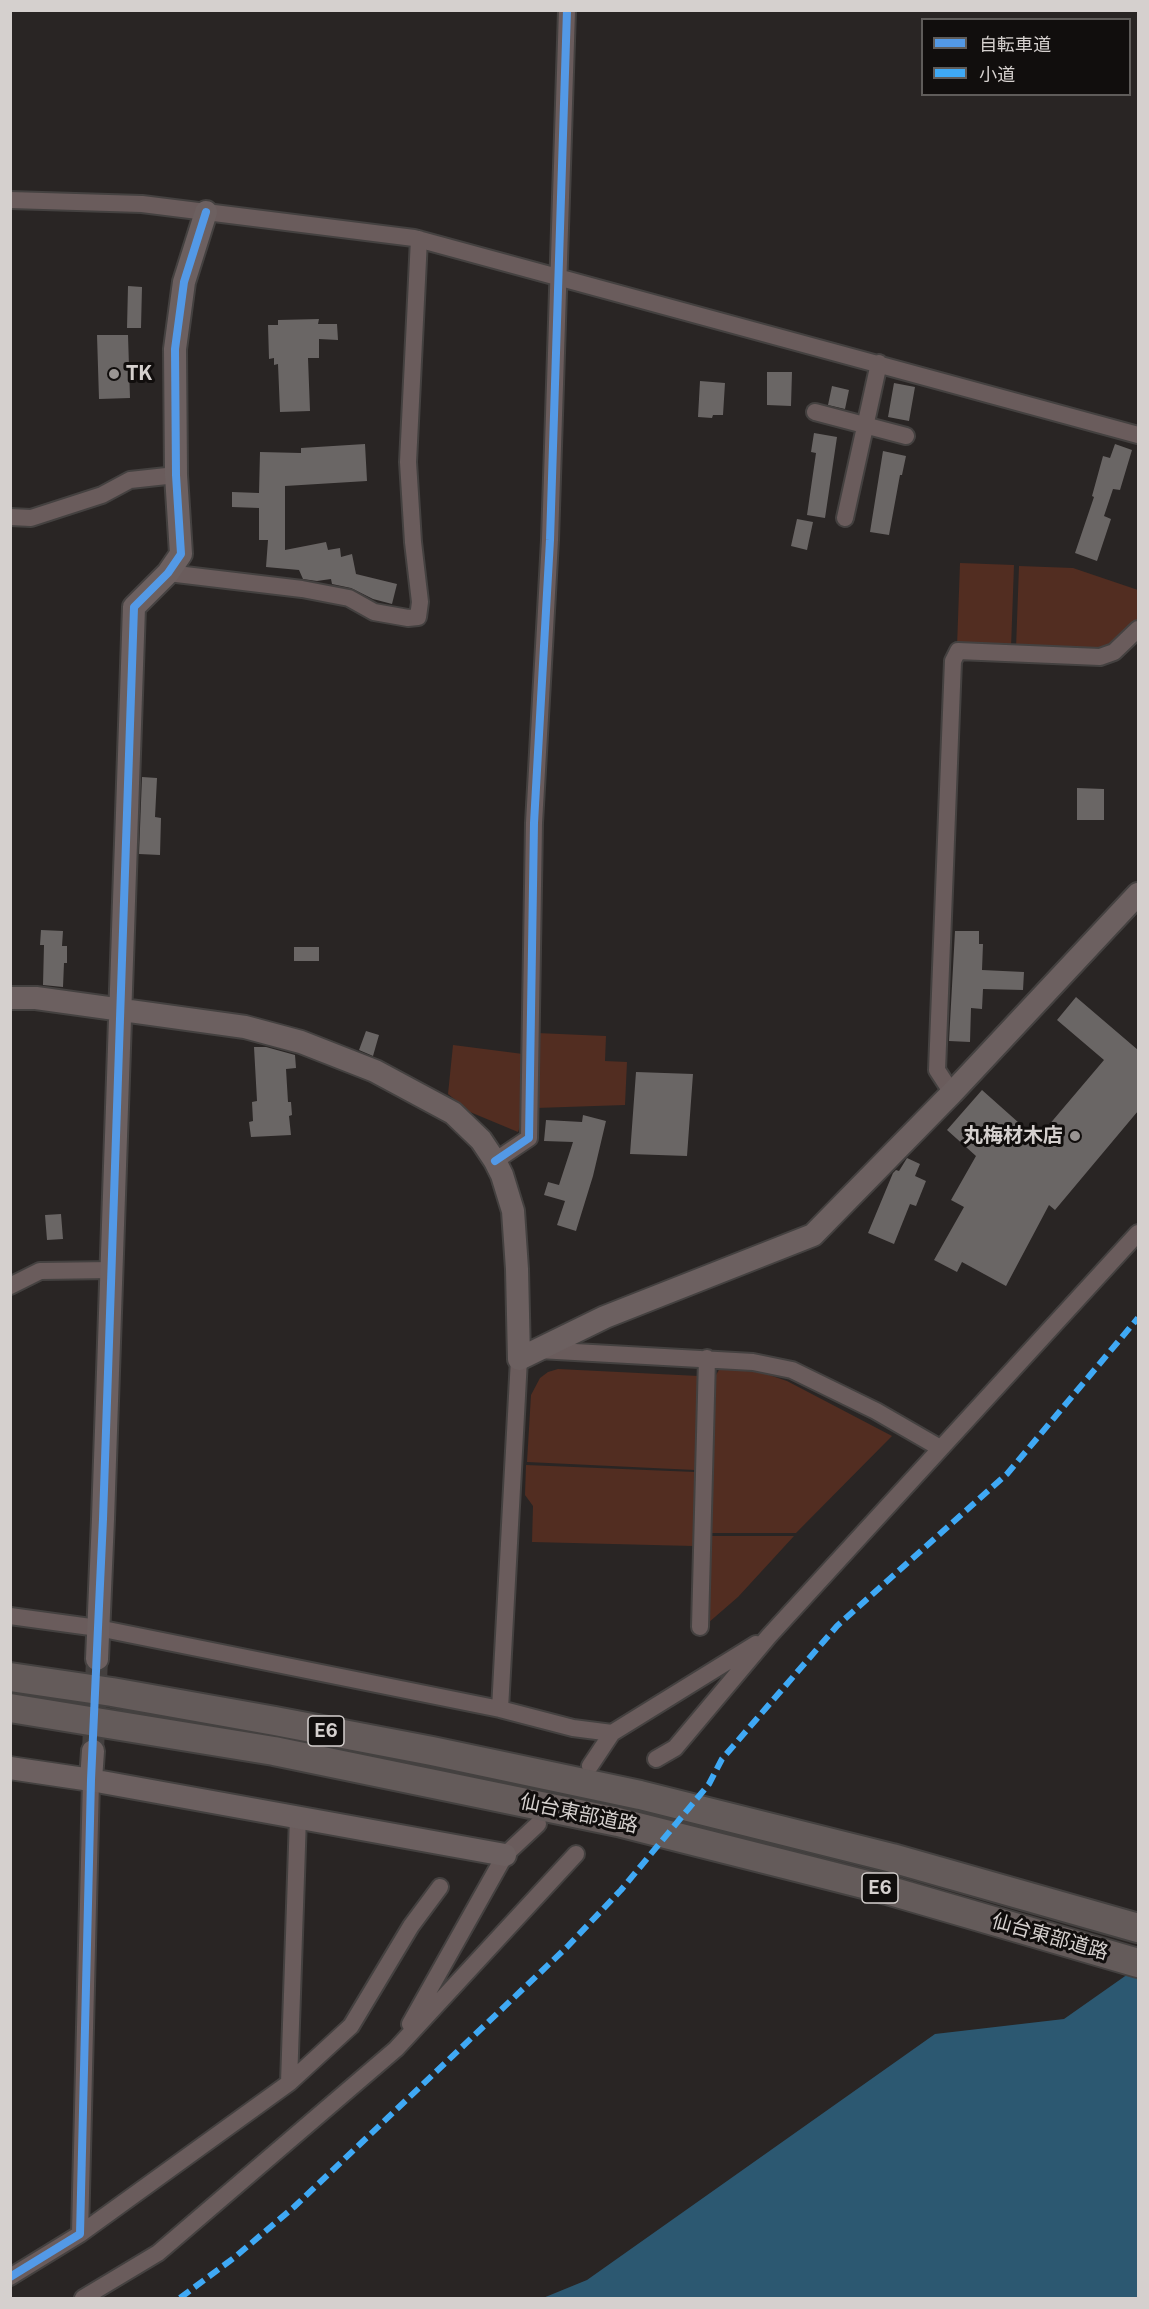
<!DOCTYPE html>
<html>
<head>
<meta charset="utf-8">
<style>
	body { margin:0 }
	#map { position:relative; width:1149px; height:2309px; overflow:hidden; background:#292524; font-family:"Public Sans","Noto Sans JP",sans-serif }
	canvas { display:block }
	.frame { position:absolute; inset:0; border:12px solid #d5d0ce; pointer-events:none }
	.legend { position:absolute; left:921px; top:18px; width:210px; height:78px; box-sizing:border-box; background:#110e0d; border:2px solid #5f5c5a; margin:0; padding:8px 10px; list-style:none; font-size:18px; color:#d5d0ce }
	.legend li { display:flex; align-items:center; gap:12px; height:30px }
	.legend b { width:30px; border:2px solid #5f5c5a }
</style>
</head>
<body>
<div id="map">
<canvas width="1149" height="2309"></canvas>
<div class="frame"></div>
<ul class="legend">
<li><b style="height:8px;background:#5399e6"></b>自転車道</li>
<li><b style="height:8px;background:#3fa9f5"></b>小道</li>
</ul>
</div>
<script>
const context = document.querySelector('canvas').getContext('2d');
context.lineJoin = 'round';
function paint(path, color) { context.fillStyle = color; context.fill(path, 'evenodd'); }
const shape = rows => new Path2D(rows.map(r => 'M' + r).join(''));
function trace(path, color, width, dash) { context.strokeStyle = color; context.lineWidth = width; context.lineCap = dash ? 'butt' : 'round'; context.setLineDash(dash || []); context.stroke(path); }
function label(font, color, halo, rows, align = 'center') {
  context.font = font + ' "Public Sans","Noto Sans JP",sans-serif'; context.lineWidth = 6; context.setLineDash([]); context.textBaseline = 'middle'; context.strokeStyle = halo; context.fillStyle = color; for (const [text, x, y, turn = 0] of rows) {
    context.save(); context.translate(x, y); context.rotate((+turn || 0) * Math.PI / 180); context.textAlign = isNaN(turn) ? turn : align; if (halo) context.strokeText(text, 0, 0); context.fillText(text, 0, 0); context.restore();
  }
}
const green = shape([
	[960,563,1014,565,1011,648,957,647],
	[1019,566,1073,568,1138,590,1138,623,1103,650,1016,648],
	[537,1033,606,1036,605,1061,627,1062,625,1105,536,1108],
	[453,1045,523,1054,521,1124,518,1132,470,1112,448,1094],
	[720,1368,763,1373,787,1381,892,1436,796,1533,711,1533,716,1375],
	[558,1369,699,1376,695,1470,527,1462,531,1395,540,1378,548,1372],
	[526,1465,695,1472,693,1546,532,1542,533,1506,525,1495],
	[711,1536,794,1536,738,1597,708,1623]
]);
const water = shape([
	[1138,1967,1138,2298,543,2298,587,2280,935,2034,1064,2019]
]);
const building = shape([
	[128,286,142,287,141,328,127,328],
	[319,319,318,324,337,324,338,340,319,339,319,358,308,358,310,411,280,412,278,364,274,365,274,358,269,359,268,325,278,325,278,320],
	[97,335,128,335,130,398,99,399],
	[767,372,792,372,791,406,767,405],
	[700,381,725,383,723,415,713,415,712,418,698,417],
	[894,383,915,387,909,421,888,417],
	[832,386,849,390,845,409,828,405],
	[814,433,837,437,825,518,807,515,816,453,811,452],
	[365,444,367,481,285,486,285,550,326,542,328,550,340,548,341,557,352,554,356,574,397,584,392,604,373,599,351,588,332,584,331,579,317,581,303,579,299,570,266,567,268,540,259,540,259,508,232,507,232,492,259,493,260,452,301,453,301,448],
	[1115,444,1132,450,1120,490,1113,489,1104,516,1111,519,1097,561,1075,553,1094,497,1092,496,1103,456,1110,458],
	[883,451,906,456,902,475,900,475,889,535,870,532],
	[797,519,813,522,807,550,791,546],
	[142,777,157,778,155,817,161,818,160,855,139,854],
	[1077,788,1104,789,1104,820,1077,820],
	[41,930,63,931,62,946,67,946,67,963,64,963,63,987,43,985,44,945,40,945],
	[955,931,979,931,979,944,983,944,982,970,1024,972,1023,990,983,989,982,1009,971,1008,970,1042,949,1041],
	[294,947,319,947,319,961,294,961],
	[1076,997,1138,1050,1138,1111,1055,1210,1049,1205,1006,1286,962,1262,957,1272,934,1260,964,1207,951,1200,976,1156,947,1130,982,1090,1037,1139,1104,1060,1057,1020],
	[366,1031,379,1035,373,1056,359,1050],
	[254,1047,266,1047,295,1055,296,1068,286,1069,288,1102,291,1102,292,1115,289,1116,291,1135,251,1137,249,1122,253,1121,252,1102,257,1101],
	[636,1072,693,1074,687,1156,630,1154],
	[583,1115,606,1121,593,1176,576,1231,557,1225,565,1201,544,1195,548,1182,559,1185,573,1142,544,1141,546,1120,582,1122],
	[907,1158,920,1164,915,1176,926,1181,916,1206,910,1204,894,1244,868,1233,893,1173,896,1170,899,1171],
	[61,1214,63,1239,47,1240,45,1215]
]);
const secondaryTunnel = shape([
	[93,1751,97,1659]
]);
const street = shape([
	[10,200,142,204,414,238,1138,435],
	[815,412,906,436],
	[10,517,31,518,102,495,130,480,176,475],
	[845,518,879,363],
	[168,573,302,589,349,598,374,612,408,618,418,617,420,602,413,542,408,462,419,239],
	[952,1093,937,1070,953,661,958,651,1100,657,1114,652,1138,629],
	[495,1161,529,1138,534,823,550,540,567,10],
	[10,1286,40,1271,112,1270],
	[539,1350,753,1362,792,1370,876,1411,940,1448],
	[10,1616,98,1628,500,1709,573,1728,612,1733],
	[700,1627,707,1358],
	[500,1709,519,1359],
	[656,1759,675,1748,769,1636,1138,1233],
	[590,1766,612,1733,756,1644],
	[410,2024,505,1855,538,1824],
	[289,2083,351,2026,411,1926,440,1887],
	[80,2234,289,2083,298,1817],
	[10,2277,80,2234,91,1780],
	[83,2298,158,2253,396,2049,576,1854]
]);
const secondary = shape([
	[10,998,36,998,245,1027,301,1042,375,1071,453,1113,481,1140,495,1161,502,1175,513,1211,517,1269,519,1359,605,1317,813,1235,952,1093,1138,894],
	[97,1659,103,1519,134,607,168,573,181,554,176,475,175,349,184,282,206,212],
	[10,1768,91,1780,505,1855],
	[91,1780,93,1751]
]);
const highway = shape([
	[10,1677,112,1692,275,1721,432,1751,640,1795,892,1858,1138,1928],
	[10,1708,274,1751,618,1822,887,1890,1138,1963]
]);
const quiet = shape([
	[180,2298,235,2257,294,2207,567,1947,621,1890,709,1784,722,1759,837,1626,1007,1474,1138,1318]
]);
const cycleway = shape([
	[495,1161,529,1138,534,823,550,540,567,10],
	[10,2277,80,2234,91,1780,103,1519,134,607,168,573,181,554,176,475,175,349,184,282,206,212]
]);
const markers = [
	[114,374,6,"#999492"],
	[1075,1136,6,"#999492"]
];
const shields = [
	[326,1731,36],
	[880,1888,36]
];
const shieldNames = [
	["E6",326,1731],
	["E6",880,1888]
];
const poiNames = [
	["TK",126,374],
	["丸梅材木店",1063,1136,"right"]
];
const streetNames = [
	["仙台東部道路",579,1814,12],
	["仙台東部道路",1050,1937,16]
];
paint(green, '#522d21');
paint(water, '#2c5871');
paint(building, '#6a6665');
trace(secondaryTunnel, '#433f3e', 22, [22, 11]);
trace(street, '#444140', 20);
trace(secondary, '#444140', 26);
trace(highway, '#444140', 32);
trace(street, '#6a5c5c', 16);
trace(secondary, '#6c6060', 22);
trace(highway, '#645b5a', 28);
trace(quiet, '#3fa9f5', 6, [12, 6]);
trace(cycleway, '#5399e6', 8);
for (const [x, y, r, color] of markers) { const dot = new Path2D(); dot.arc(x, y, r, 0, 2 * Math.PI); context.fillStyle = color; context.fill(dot); trace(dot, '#110e0d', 2); }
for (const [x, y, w] of shields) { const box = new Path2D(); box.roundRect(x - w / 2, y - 15, w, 30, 4.5); context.fillStyle = '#110e0d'; context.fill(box); trace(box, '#d5d0ce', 1.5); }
label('bold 18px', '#d5d0ce', null, shieldNames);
label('bold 20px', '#d5d0ce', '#110e0d', poiNames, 'left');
label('20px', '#d5d0ce', '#110e0d', streetNames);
</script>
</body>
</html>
